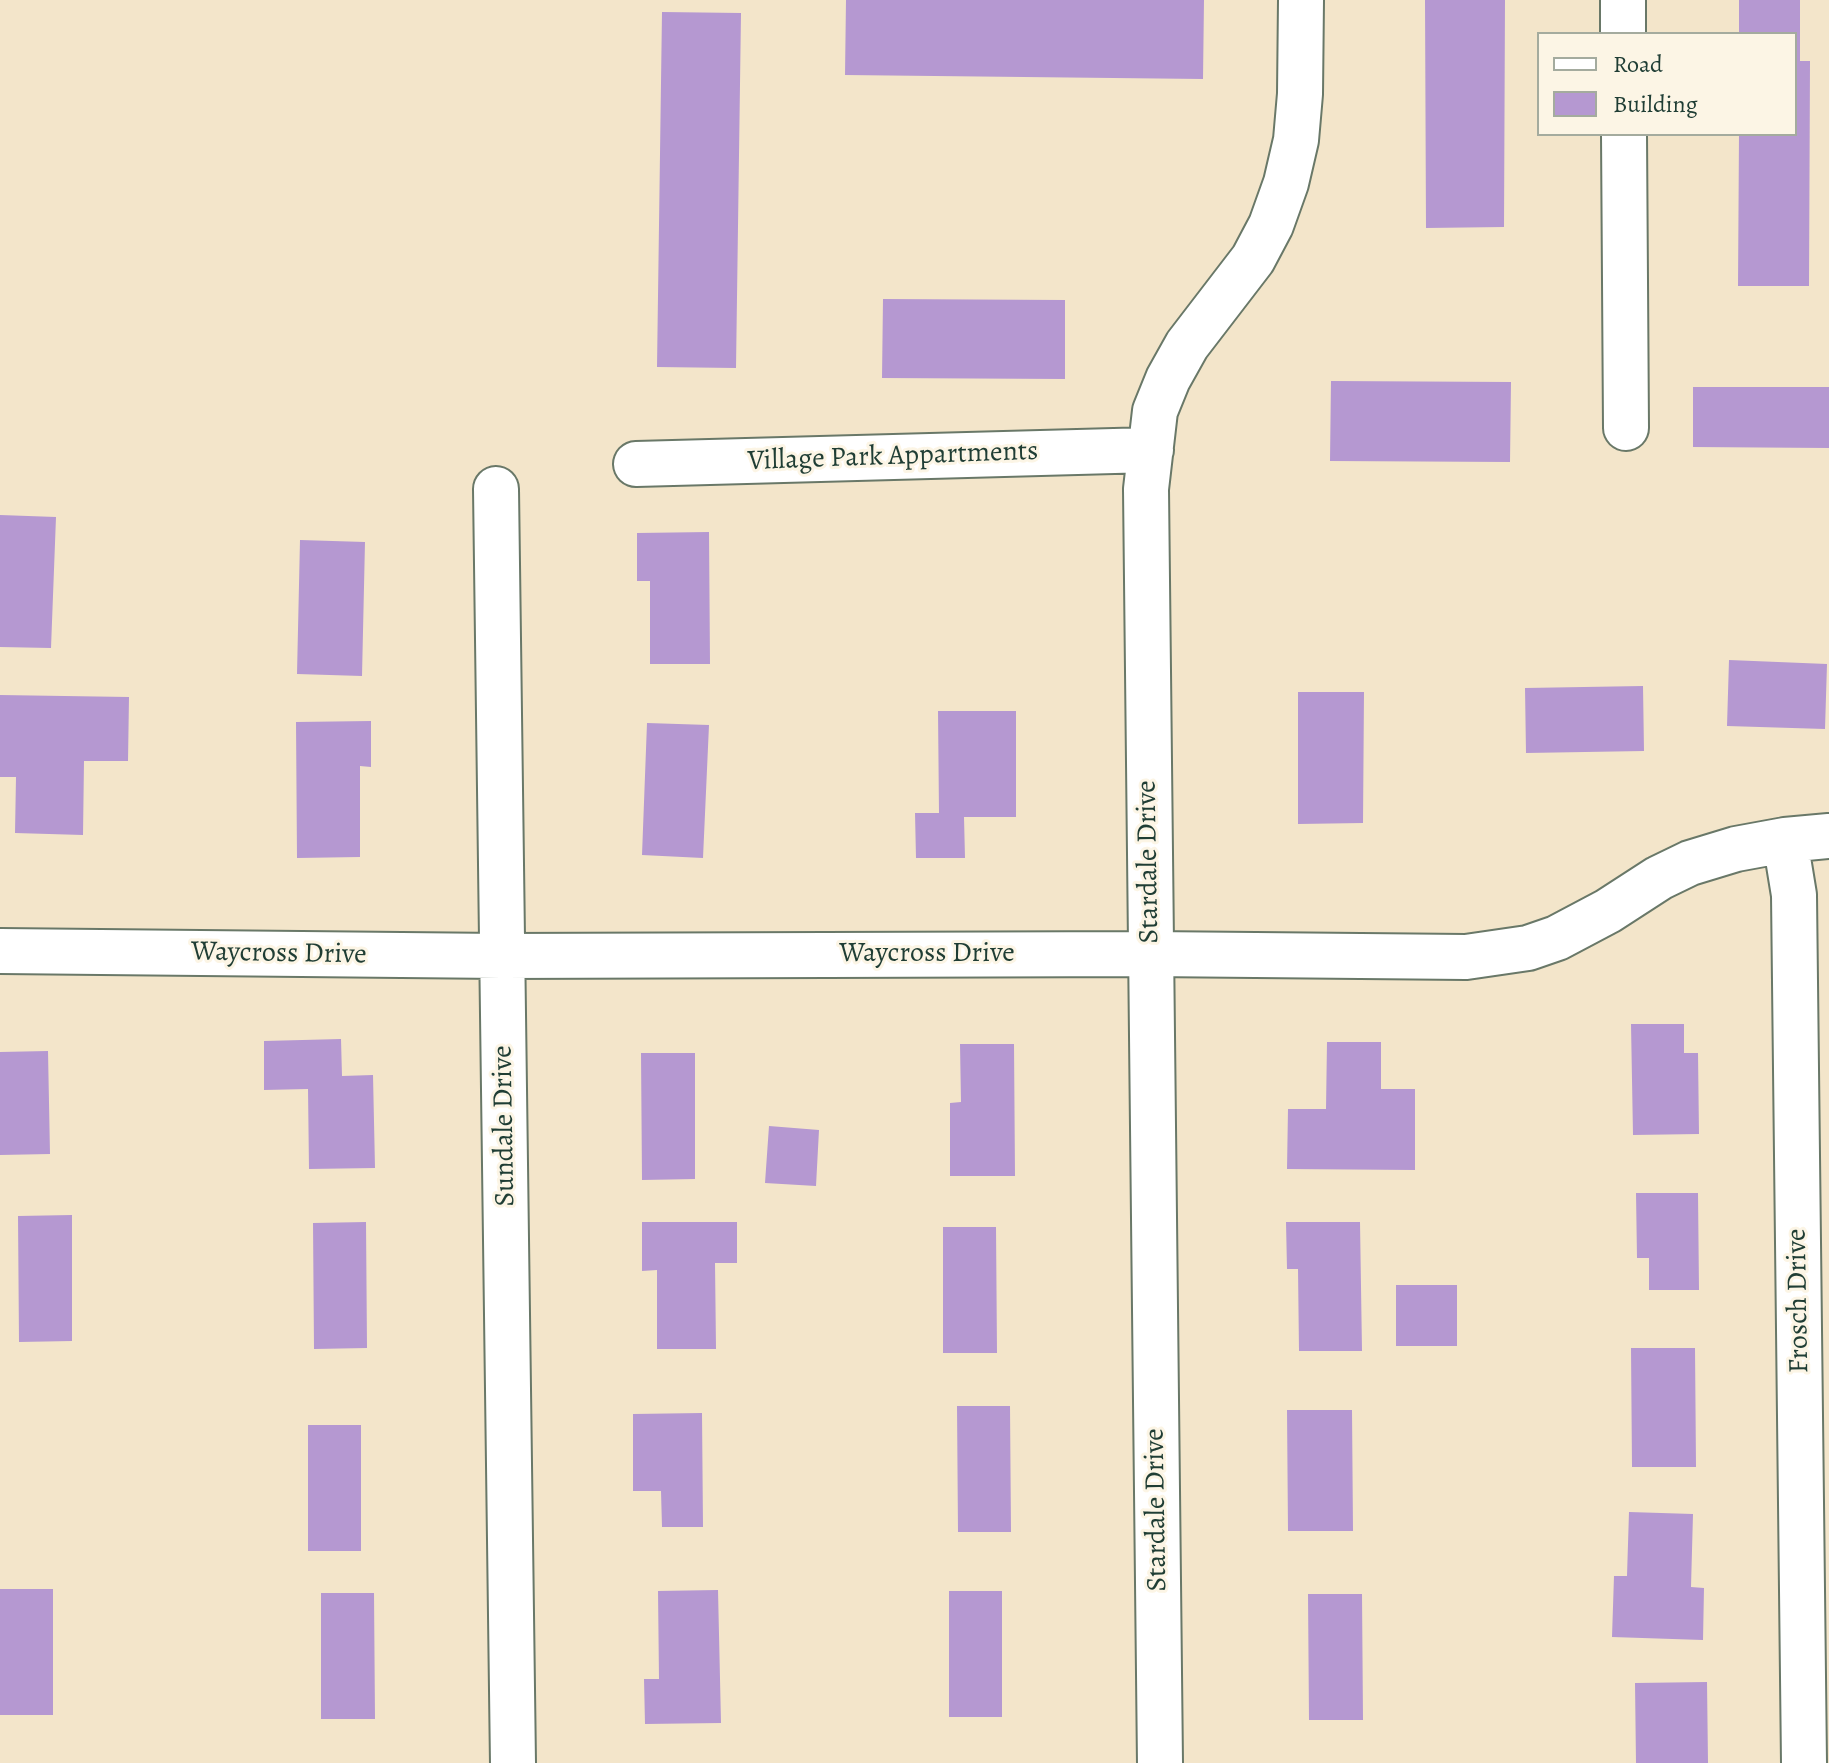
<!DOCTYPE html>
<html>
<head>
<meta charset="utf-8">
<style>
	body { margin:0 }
	#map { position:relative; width:1829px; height:1763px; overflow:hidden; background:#f3e5ca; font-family:Alegreya,serif }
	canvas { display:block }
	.legend { position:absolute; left:1537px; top:32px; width:260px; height:104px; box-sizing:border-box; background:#fcf5e5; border:2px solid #a4ab9e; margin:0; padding:10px 14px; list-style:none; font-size:24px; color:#1f3d34 }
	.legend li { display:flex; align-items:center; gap:16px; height:40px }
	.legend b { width:40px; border:2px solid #a4ab9e }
</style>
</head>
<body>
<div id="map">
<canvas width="1829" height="1763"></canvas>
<ul class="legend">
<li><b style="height:10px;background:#fff"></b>Road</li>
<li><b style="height:22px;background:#b598d1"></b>Building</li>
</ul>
</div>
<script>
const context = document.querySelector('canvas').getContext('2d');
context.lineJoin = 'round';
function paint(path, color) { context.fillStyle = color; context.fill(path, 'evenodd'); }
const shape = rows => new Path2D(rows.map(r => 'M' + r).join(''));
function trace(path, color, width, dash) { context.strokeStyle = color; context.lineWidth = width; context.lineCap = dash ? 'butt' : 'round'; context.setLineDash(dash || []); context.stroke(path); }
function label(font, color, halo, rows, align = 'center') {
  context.font = font + ' Alegreya,serif'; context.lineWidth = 6; context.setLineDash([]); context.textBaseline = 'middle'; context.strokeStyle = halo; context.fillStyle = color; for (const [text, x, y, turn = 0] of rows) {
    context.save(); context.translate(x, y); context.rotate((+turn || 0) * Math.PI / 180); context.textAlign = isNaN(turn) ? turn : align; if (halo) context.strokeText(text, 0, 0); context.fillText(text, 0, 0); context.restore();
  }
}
const building = shape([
	[846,0,1204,0,1203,79,845,75],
	[1425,0,1505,0,1504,227,1426,228],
	[1739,0,1800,0,1800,61,1810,61,1809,286,1738,286,1739,134,1795,134,1795,34,1739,34],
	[662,12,741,13,736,368,657,367],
	[883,299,1065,300,1065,379,882,378],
	[1331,381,1511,382,1510,462,1330,461],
	[1693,387,1829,387,1829,448,1693,447],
	[0,515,56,517,51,648,0,647],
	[709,532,710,664,650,664,650,581,637,581,637,533],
	[300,540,365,542,362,676,297,674],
	[1729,660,1827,664,1825,729,1727,726],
	[1643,686,1644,751,1526,753,1525,688],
	[1298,692,1364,692,1363,823,1298,824],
	[0,695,129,697,128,761,84,761,83,835,15,833,16,777,0,777],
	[938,711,1016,711,1016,817,964,817,965,858,916,858,915,813,939,813],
	[371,721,371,767,360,766,360,857,297,858,296,722],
	[647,723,709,725,703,858,642,855],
	[1631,1024,1684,1024,1684,1053,1698,1053,1699,1134,1633,1135],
	[341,1039,342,1076,373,1075,375,1168,309,1169,308,1089,264,1090,264,1041],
	[1327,1042,1381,1042,1381,1089,1415,1089,1415,1170,1287,1169,1288,1109,1326,1109],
	[960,1044,1014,1044,1015,1176,950,1176,950,1103,961,1102],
	[48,1051,50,1154,0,1155,0,1052],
	[641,1053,695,1053,695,1179,642,1180],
	[769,1126,819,1130,816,1186,765,1183],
	[1636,1193,1698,1193,1699,1290,1649,1290,1649,1258,1637,1258],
	[72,1215,72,1341,19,1342,18,1216],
	[366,1222,367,1348,314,1349,313,1223],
	[642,1222,737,1222,737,1263,715,1263,716,1349,657,1349,657,1270,642,1271],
	[1286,1222,1360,1222,1362,1351,1299,1351,1298,1269,1287,1269],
	[943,1227,996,1227,997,1353,943,1353],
	[1396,1285,1457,1285,1457,1346,1396,1346],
	[1631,1348,1695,1348,1696,1467,1632,1467],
	[957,1406,1010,1406,1011,1532,958,1532],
	[1287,1410,1352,1410,1353,1531,1288,1531],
	[702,1413,703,1527,662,1527,661,1491,633,1491,633,1414],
	[308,1425,361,1425,361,1551,308,1551],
	[1629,1512,1693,1514,1691,1587,1704,1588,1703,1640,1612,1637,1614,1576,1627,1576],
	[0,1589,53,1589,53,1715,0,1715],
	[718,1590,721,1723,645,1724,644,1679,659,1679,658,1591],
	[949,1591,1002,1591,1002,1717,949,1717],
	[321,1593,374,1593,375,1719,321,1719],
	[1308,1594,1362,1594,1363,1720,1309,1720],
	[1707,1682,1708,1763,1636,1763,1635,1683]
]);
const minor = shape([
	[1623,0,1623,34],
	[1624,134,1626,428],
	[636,464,1151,450],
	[496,489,513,1763],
	[1785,840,1794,895,1804,1763],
	[0,951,502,956,1150,954,1466,957,1528,948,1557,938,1608,911,1659,878,1690,863,1736,849,1785,840,1829,836],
	[1160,1763,1146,489,1155,411,1168,379,1187,345,1253,259,1271,225,1286,183,1296,140,1300,94,1301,0]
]);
const streetNames = [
	["Village Park Appartments",893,457,-2],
	["Stardale Drive",1149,862,-91],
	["Waycross Drive",279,954,1],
	["Waycross Drive",927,954],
	["Sundale Drive",505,1126,-91],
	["Frosch Drive",1799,1301,-91],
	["Stardale Drive",1157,1510,-91]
];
paint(building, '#b598d1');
trace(minor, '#697868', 48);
trace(minor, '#fff', 44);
label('28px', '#1f3d34', '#fcf5e5', streetNames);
</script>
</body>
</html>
